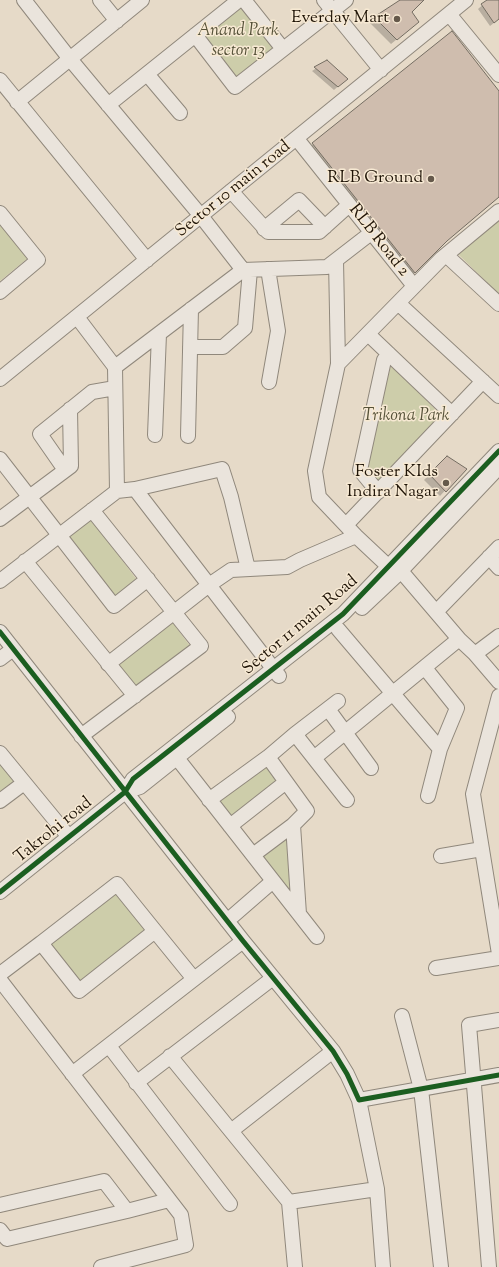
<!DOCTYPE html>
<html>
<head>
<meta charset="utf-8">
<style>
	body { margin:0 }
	canvas { display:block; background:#e6dac8 }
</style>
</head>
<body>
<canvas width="499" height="1267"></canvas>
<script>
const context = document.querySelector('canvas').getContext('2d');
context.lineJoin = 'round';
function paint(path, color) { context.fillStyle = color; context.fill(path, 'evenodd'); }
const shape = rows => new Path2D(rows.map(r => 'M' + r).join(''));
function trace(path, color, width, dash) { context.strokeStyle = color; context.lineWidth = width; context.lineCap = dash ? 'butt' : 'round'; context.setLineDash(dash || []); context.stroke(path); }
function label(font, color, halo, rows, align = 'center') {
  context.font = font + ' "Sorts Mill Goudy",serif'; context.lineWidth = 3; context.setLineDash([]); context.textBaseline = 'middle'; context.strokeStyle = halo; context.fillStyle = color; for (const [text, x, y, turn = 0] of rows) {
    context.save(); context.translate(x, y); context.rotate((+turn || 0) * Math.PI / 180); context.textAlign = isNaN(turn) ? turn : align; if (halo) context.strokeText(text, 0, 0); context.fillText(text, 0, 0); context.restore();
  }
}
const green = shape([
	[240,5,275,49,236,79,202,35],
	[499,220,499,294,458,254],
	[0,223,28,258,0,281],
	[391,365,443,417,379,484,366,467],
	[90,518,137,580,116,597,68,534],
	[172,622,190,646,135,688,117,664],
	[267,760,282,780,231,820,216,799],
	[0,764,14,781,0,792],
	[291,829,296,903,258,855],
	[117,890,149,929,80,986,47,944]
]);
const shadow = shape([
	[401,0,422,0,410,12,412,27,391,44,369,22,374,18],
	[488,0,499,0,499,19,490,26,478,9],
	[452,33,499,92,499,197,441,245,410,277,307,149],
	[327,61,343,82,334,90,312,71],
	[447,457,465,469,440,496,424,480]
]);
const building = shape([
	[400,0,424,0,412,12,419,22,397,40,374,17,400,0],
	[487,0,499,0,499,19,494,23,481,4,487,0],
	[452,31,499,91,499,197,447,241,415,273,312,143,452,31],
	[327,60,348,79,338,87,314,67,327,60],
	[447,456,467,469,446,492,429,474,447,456]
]);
const minor = shape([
	[24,0,70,59,201,216,243,270],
	[100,0,117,21],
	[244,0,283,49],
	[324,0,381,70],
	[449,14,499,75],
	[195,35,235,87,346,0],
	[147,74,180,113],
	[0,80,147,260],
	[17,102,142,0],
	[108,105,239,0],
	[297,139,414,286],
	[231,191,268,232,319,232,349,205],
	[0,213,38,260,0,292],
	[264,229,299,200,325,227],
	[446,255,499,304],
	[268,269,278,331,269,382],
	[398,303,499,396],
	[368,334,452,414],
	[190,347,223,347,245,328,250,270],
	[338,364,441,259,499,211],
	[115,367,243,270,327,267,371,233],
	[0,379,466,0],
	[155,435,159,334],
	[188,436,191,309],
	[0,459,114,606,148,579],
	[65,470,40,434,92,392,115,388],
	[135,489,222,469,231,497,248,569],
	[117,491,135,489,279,676],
	[378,492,360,470,384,360,389,354],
	[0,519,71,466,70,409],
	[346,525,483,381],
	[489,557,499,568],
	[25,561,135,696],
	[0,581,117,491,115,367,77,317],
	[362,608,396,576,499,467],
	[436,612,499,547],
	[338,629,440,749],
	[0,632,243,941,333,1051,347,1074,359,1100,499,1075],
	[459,639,475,654,499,636],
	[475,654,499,682],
	[0,659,13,649],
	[108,664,209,585,231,570,287,567,300,560,356,536],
	[425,668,457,708,440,749,428,796],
	[499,696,473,794,499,954],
	[328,709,371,768],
	[295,734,338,701],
	[81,736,201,646,92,510],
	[0,753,69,837],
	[268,757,295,734,347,800],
	[177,758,317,937],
	[314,758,459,639,401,571,389,567,356,536,319,497,315,471,338,364,336,260],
	[125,792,140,787,228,717],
	[209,800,268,757,307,811,293,825],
	[0,801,24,783],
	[230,826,286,782],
	[253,855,293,825,299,914],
	[441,856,482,849],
	[0,892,125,792,133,779,343,614,499,451],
	[227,921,273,881],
	[155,931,79,991,41,943,117,884,155,931,194,979],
	[436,968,499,958],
	[0,974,41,943],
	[0,980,181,1215,186,1245,101,1267],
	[402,1016,421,1089,441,1267],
	[109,1046,230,1204],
	[170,1056,231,1131],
	[72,1074,243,941],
	[136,1083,273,978],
	[359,1100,377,1189,383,1267],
	[289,1202,231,1131,333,1051],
	[0,1205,104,1181,127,1211],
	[0,1230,7,1239,127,1211,169,1200],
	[295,1267,289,1202,377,1189],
	[489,1267,469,1025,499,1020]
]);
const cycleway = shape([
	[0,632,243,941,333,1051,347,1074,359,1100,499,1075],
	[0,892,125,792,133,779,343,614,499,451]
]);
const markers = [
	[397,19,4,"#65594b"],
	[431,179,4,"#65594b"],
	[446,483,4,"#65594b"]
];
const poiNames = [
	["Everday Mart",389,19],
	["RLB Ground",423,179],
	["Foster KIds",438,473],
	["Indira Nagar",438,493]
];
const parkNames = [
	["Anand Park",238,32],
	["sector 13",238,52],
	["Trikona Park",406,417]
];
const streetNames = [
	["Sector 10 main road",234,190,-39],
	["RLB Road 2",378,241,52],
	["Sector 11 main Road",301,626,-40],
	["Takrohi road",54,831,-39]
];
paint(green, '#cdcdaa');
paint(shadow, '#0003');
paint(building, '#cfbdae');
trace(building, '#746d62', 1);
trace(minor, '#90887c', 16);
trace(minor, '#eae4dc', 14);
trace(cycleway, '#1b5e20', 5);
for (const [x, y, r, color] of markers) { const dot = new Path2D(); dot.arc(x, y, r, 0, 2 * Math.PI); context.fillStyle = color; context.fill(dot); trace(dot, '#f7e9d3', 1.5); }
label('17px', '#1f1407', '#f7e9d3', poiNames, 'right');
label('italic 17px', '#555138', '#f7e9d3', parkNames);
label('17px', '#1f1407', '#f7e9d3', streetNames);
</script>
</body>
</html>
